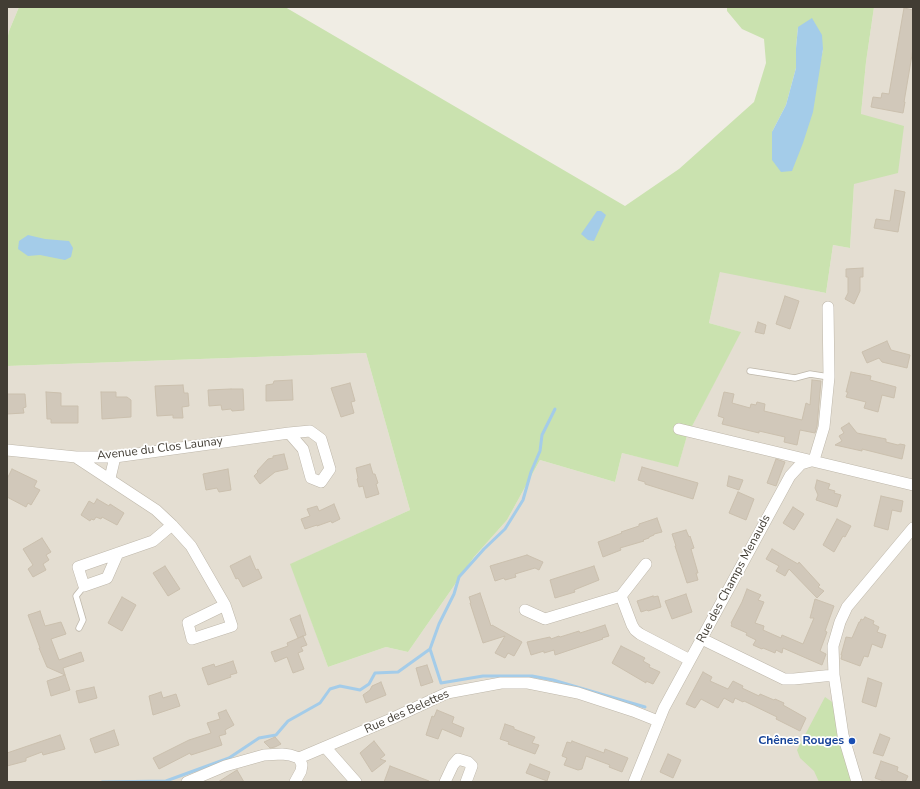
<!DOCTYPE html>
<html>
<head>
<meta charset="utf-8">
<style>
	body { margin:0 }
	#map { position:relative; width:920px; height:789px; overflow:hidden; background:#f0ede4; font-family:"Nunito Sans",sans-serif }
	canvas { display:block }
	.frame { position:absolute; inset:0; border:8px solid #423d34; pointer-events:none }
</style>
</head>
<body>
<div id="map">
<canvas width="920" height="789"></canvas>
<div class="frame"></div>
</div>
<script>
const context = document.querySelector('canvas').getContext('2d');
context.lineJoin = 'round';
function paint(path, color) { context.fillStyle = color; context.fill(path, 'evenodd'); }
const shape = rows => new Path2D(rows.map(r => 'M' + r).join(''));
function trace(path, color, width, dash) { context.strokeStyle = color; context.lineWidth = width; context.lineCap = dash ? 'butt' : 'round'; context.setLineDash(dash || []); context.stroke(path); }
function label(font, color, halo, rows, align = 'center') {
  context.font = font + ' "Nunito Sans",sans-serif'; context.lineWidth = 3.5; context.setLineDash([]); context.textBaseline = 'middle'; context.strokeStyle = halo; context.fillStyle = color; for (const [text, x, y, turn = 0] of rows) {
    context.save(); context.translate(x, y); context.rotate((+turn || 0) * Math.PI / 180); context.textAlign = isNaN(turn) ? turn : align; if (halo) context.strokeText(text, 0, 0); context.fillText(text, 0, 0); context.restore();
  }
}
const residential = shape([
	[7,7,19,7,9,31,7,40],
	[874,7,913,7,913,782,7,782,7,366,366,353,410,510,291,564,328,667,386,647,408,652,474,557,507,520,540,460,615,482,622,453,678,466,687,436,740,332,709,323,720,271,826,293,833,245,850,248,854,184,861,114,866,62]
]);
const green = shape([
	[19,7,285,7,625,206,679,169,754,102,766,63,764,39,742,29,727,11,727,7,874,7,866,62,861,114,904,126,898,173,854,184,850,248,833,245,826,293,720,272,709,323,741,332,687,436,678,467,622,453,615,482,540,460,507,520,474,557,408,652,386,647,328,667,290,564,410,510,366,353,7,366,7,40,9,31],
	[798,27,823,49,817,79,772,132,786,105,796,68,796,48],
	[825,697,835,704,854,782,819,782,814,771,800,758,797,750]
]);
const water = shape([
	[812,18,822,35,823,49,813,112,803,143,792,171,781,172,772,160,772,132,786,105,796,68,796,48,798,27],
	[597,211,601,211,606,215,594,241,588,240,581,234],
	[28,235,45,239,69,241,73,248,71,257,65,260,40,255,28,256,18,249,19,241]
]);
const stream = shape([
	[430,649,439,624,454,594,459,577,484,549,505,529,523,500,531,472,540,451,542,435,555,409],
	[102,782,166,781,229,758,259,738,276,735,288,721,320,703,330,689,340,686,360,690,369,684,375,673,398,672,430,649,441,683,483,676,532,676,553,680,645,707]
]);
const building = shape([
	[904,8,913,10,913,49,904,102,905,102,903,113,871,107,873,97,881,98,882,93,889,94,904,8],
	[895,190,905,192,898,232,874,228,876,219,890,221,895,190],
	[863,268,863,277,860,277,860,291,854,304,845,299,848,293,848,277,846,277,846,269,863,268],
	[785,296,799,301,790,329,776,324,785,296],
	[758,322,766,325,764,334,755,332,758,322],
	[887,341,891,350,910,355,907,368,882,362,879,358,867,363,862,352,887,341],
	[851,372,871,376,870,380,896,387,894,398,882,395,878,412,864,408,866,402,846,397,848,392,846,392,851,372],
	[292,380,293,400,266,401,266,385,273,384,274,381,292,380],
	[812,380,821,381,817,426,815,433,800,430,797,445,784,442,785,437,759,431,759,433,722,424,724,418,718,416,724,392,734,394,732,403,750,408,751,404,756,405,757,402,765,404,764,411,802,420,806,403,810,405,812,380],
	[350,383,355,401,351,402,354,413,341,417,331,388,350,383],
	[183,385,184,393,188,393,189,406,182,407,183,418,173,418,173,415,157,416,155,386,183,385],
	[231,389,243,389,244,410,232,411,231,409,222,410,221,405,209,406,208,390,231,389],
	[46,392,61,393,61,406,78,406,78,423,51,423,51,419,47,419,46,392],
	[101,392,116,392,116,397,127,397,131,400,131,417,102,419,101,392],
	[7,394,25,394,26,407,23,408,24,413,7,414,7,394],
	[849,423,857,433,886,439,886,442,898,445,900,444,905,445,902,459,862,449,862,451,835,445,842,441,839,436,844,433,841,428,849,423],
	[284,454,288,469,275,472,260,484,254,476,258,472,257,471,268,459,273,458,273,456,284,454],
	[776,459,785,462,776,486,767,483,776,459],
	[370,464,373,474,375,474,378,483,376,484,379,494,366,498,363,486,359,487,357,479,358,478,356,468,370,464],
	[642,467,698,483,693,499,645,484,645,482,638,480,642,467],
	[12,469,37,481,34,487,40,490,31,505,28,503,26,507,7,497,7,479,12,469],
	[228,469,231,490,219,492,217,488,206,490,203,474,228,469],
	[729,476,743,480,739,490,727,486,729,476],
	[817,480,830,484,828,489,835,491,834,493,841,495,837,507,816,500,818,495,815,488,817,480],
	[738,492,754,499,746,520,729,513,738,492],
	[881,496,903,501,901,512,892,510,888,530,874,526,881,496],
	[97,499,109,506,110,504,124,513,117,525,102,517,101,519,96,517,94,520,91,519,90,521,81,515,89,501,94,504,97,499],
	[334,504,340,519,332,523,331,521,317,526,317,525,305,529,301,519,310,516,307,509,317,506,319,511,334,504],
	[793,507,804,514,794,530,783,523,793,507],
	[657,518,662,532,654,534,654,535,649,537,649,538,643,540,644,541,620,548,621,550,603,557,598,542,622,533,621,532,639,526,639,524,657,518],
	[837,519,851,526,845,537,843,536,834,552,823,545,837,519],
	[686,530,689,537,690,536,694,548,691,549,698,573,696,573,698,580,687,583,675,546,676,546,672,534,686,530],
	[42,538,51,552,46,555,49,560,43,564,46,570,33,577,28,569,33,565,23,549,42,538],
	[772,549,798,564,799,562,820,585,818,587,824,591,817,598,789,569,785,576,776,571,779,566,766,559,772,549],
	[527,555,543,562,539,570,535,568,515,574,516,577,505,580,504,578,495,581,490,566,527,555],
	[250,556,256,570,258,569,262,578,243,587,238,578,236,579,230,566,250,556],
	[165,566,180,589,168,596,153,573,165,566],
	[594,566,599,580,574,590,575,592,555,598,550,580,594,566],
	[747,589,761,595,758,600,764,602,755,623,764,626,763,630,781,638,782,635,803,644,814,618,810,618,815,599,834,606,825,631,827,632,820,651,826,654,822,665,783,648,782,653,776,650,775,653,763,648,762,649,753,645,756,640,746,635,747,633,731,626,732,624,731,623,742,602,747,589],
	[480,593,491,626,492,625,522,642,514,656,508,653,505,658,495,653,505,636,483,643,470,603,471,603,469,597,480,593],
	[686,594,692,612,672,619,665,601,686,594],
	[653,596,653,597,658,596,661,607,648,611,647,610,641,612,637,601,653,596],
	[122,597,136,605,122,631,108,623,122,597],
	[40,611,45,626,61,622,66,634,51,639,59,660,81,652,84,661,63,668,65,675,47,667,39,648,40,648,28,615,40,611],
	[300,615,306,635,298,638,290,619,300,615],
	[865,617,874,621,873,624,879,627,877,632,886,635,882,648,872,644,868,657,864,656,860,666,841,659,842,655,841,655,846,637,852,638,859,622,860,622,861,619,863,620,865,617],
	[605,625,609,636,602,638,603,639,555,655,554,650,544,653,544,651,531,655,527,642,550,637,551,639,559,636,560,637,579,631,580,633,605,625],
	[303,636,307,645,301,647,303,651,298,653,304,669,293,673,287,657,275,662,271,652,288,646,287,643,303,636],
	[621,646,645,658,643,661,650,665,649,667,660,672,653,684,646,681,646,683,612,663,621,646],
	[233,661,237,673,230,675,231,677,208,685,202,668,214,664,215,667,233,661],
	[427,665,433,682,421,686,416,668,427,665],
	[703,672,712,677,710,681,728,689,733,681,743,686,742,688,759,696,760,694,774,700,775,699,784,703,783,705,806,718,800,731,776,719,777,717,744,701,743,702,735,698,733,703,724,698,718,708,701,699,695,708,686,704,703,672],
	[65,675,70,690,51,696,47,681,65,675],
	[868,678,882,683,876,707,862,702,868,678],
	[381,682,386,695,366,703,363,695,370,690,372,686,381,682],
	[94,687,97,698,79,703,76,691,94,687],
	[161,692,163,698,176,694,180,706,153,715,149,696,161,692],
	[226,710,234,725,225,730,226,734,219,736,222,745,191,755,190,753,159,769,153,758,189,740,211,733,207,723,220,719,218,713,226,710],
	[437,710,454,717,452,723,464,728,461,737,442,729,438,739,426,735,432,716,434,717,437,710],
	[505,724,514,727,514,729,535,737,532,743,539,745,535,754,508,744,509,742,500,739,505,724],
	[114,730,119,745,95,753,90,739,114,730],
	[880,734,890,738,883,756,873,753,880,734],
	[60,735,65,749,43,755,42,752,26,758,26,761,7,766,7,753,60,735],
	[275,737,281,744,275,747,270,748,264,742,275,737],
	[374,741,385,755,380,759,386,761,372,772,360,753,374,741],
	[572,741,604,753,605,749,628,758,622,772,609,767,610,765,586,756,582,769,578,770,564,765,567,758,562,756,567,742,571,743,572,741],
	[668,754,681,760,673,778,660,772,668,754],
	[881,761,898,767,897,771,908,776,905,782,886,782,875,778,881,761],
	[530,764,550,772,547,781,526,773,530,764],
	[390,766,429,781,429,782,384,782,390,766],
	[237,770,244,782,218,782,237,770]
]);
const lane = shape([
	[750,371,795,378,810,374,829,377],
	[79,628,83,620,76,596,84,586]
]);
const street = shape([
	[679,429,913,485],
	[7,450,76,457,115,457,289,433,310,431,321,439,330,469,321,482,311,478,303,449,289,433],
	[77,458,156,510,172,525,191,546,225,605,232,626,192,639,188,623,225,605],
	[814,460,824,427,829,377,828,307],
	[110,478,115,457],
	[118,553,107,578,84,586,78,567,153,541,172,525],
	[646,564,621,596,632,625,635,630,640,634,690,660],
	[525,610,545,619,621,596],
	[702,639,784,679,794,679,834,675],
	[326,748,356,782],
	[299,758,391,719,447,693,501,683,528,683,578,693,633,711,658,721],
	[187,782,225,766,264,755,282,754,290,755,299,758,302,765,301,771,295,782],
	[445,782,453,765,458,759,468,762,472,766,466,782],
	[634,782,664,708,790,476,801,464,814,460],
	[857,782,843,735,834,675,833,646,840,622,847,607,913,528]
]);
const markers = [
	[852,741,4,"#1a4fb4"]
];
const streetNames = [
	["Avenue du Clos Launay",160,449,-7],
	["Rue des Champs Menauds",734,579,-62],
	["Rue des Belettes",407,712,-24]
];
const transitNames = [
	["Chênes Rouges",844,741]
];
paint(residential, '#e4ded2');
paint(green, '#cae2af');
paint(water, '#a4cce9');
trace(stream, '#a4cce9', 3);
paint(building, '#d1c8ba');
trace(building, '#cbc0ae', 1);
trace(lane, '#beb7aa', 7);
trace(street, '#beb7aa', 12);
trace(lane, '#fff', 5.5);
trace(street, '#fff', 11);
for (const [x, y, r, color] of markers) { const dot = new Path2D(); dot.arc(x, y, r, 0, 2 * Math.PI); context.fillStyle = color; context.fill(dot); trace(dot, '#fff', 1.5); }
label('12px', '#423d34', '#fff', streetNames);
label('bold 12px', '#164399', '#fff', transitNames, 'right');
</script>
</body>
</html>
